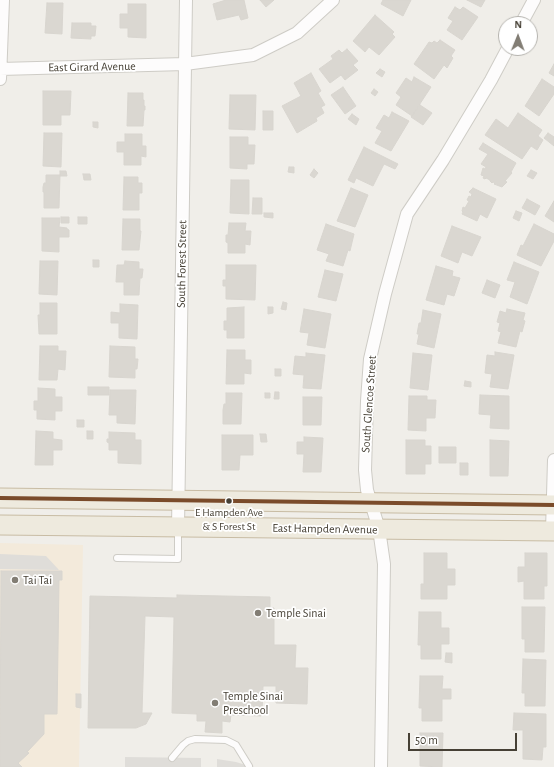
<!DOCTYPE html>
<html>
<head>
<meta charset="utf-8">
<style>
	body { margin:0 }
	#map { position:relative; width:554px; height:767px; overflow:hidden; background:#f0eee9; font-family:"Alegreya Sans",sans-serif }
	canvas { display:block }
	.north { position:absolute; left:498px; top:16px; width:40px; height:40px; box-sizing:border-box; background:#fff; border:1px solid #b5b3ae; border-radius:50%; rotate:1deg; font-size:11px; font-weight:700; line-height:16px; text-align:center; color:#464035 }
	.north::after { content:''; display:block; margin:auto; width:14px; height:18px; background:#827d74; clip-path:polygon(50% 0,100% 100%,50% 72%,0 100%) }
	.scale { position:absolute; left:408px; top:733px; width:109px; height:18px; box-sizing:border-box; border:2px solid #464035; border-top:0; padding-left:5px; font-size:12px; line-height:14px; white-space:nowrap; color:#464035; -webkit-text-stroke:3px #fff; paint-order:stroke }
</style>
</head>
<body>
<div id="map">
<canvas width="554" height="767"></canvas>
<div class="north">N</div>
<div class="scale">50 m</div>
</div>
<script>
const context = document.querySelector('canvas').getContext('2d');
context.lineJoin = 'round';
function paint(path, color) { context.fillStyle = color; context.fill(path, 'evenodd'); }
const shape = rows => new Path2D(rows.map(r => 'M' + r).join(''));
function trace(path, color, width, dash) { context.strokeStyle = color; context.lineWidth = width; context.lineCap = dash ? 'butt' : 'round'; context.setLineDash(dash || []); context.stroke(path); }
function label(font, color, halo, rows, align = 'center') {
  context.font = font + ' "Alegreya Sans",sans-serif'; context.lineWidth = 3.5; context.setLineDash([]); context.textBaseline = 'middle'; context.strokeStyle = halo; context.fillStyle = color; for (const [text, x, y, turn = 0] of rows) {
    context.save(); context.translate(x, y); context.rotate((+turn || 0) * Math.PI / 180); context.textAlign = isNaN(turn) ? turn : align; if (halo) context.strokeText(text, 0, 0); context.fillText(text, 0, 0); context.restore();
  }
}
const commercial = shape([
	[0,543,83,545,79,767,0,767]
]);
const parking = shape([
	[0,554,46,556,59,570,0,569],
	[125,757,201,758,201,767,125,767],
	[217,759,236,762,252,767,217,767]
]);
const building = shape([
	[226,0,244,0,248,18,241,20,239,15,217,20,213,4,226,0],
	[260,0,274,0,266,7,260,0],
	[383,0,411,0,403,16,381,4,383,0],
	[467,0,485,0,481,7,467,0],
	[47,3,63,3,62,34,45,33,47,3],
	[128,4,146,4,146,38,128,37,128,28,120,28,120,14,128,14,128,4],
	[455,7,460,10,463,7,478,17,462,40,447,30,453,21,448,18,455,7],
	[375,15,394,32,392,34,395,37,379,55,369,47,365,52,353,41,375,15],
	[72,23,91,23,91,26,96,26,95,36,91,36,91,39,71,38,72,23],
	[440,40,455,50,451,56,453,58,447,68,444,65,434,79,414,64,429,42,432,43,434,41,437,43,440,40],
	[347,49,358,61,353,65,358,70,345,80,341,75,330,83,319,69,333,59,331,56,339,50,342,53,347,49],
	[554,64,554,76,549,73,554,64],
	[380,69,385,72,382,77,376,73,380,69],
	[311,73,321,91,318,93,325,105,321,107,324,113,316,118,317,121,297,133,282,106,301,96,294,83,311,73],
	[414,77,431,87,412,116,396,105,401,97,396,93,406,78,412,82,414,77],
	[542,79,554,87,554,94,539,116,525,106,542,79],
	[343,87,356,106,345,114,331,95,343,87],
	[374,89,378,92,375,96,371,93,374,89],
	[43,91,71,91,70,115,61,115,61,125,43,125,43,91],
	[128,93,143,93,143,100,144,100,144,106,145,106,145,110,144,110,143,126,127,126,128,93],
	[230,95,256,95,255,130,229,129,230,95],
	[420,105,432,113,423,125,411,117,420,105],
	[263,111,273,111,273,130,263,130,263,111],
	[392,112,409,121,391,151,375,143,382,131,376,128,384,115,389,118,392,112],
	[518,113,542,130,538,136,543,140,537,150,531,146,522,159,485,135,496,119,508,128,518,113],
	[352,114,359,119,356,125,348,119,352,114],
	[93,122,98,122,98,128,93,127,93,122],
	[44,133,62,133,61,167,43,166,44,133],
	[548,133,554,137,554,146,544,138,548,133],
	[125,134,142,134,142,146,146,146,146,157,141,156,141,165,124,165,124,152,117,152,117,142,125,142,125,134],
	[230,137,248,137,248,145,255,145,254,164,247,164,247,169,230,168,230,137],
	[483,143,516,163,511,172,512,173,505,181,507,182,502,187,494,184,495,183,493,182,492,183,490,181,490,180,486,178,485,179,483,178,484,176,481,175,483,168,485,169,486,167,481,164,488,154,479,149,483,143],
	[364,147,398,164,395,169,384,164,373,186,356,178,354,183,348,180,364,147],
	[289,167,294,167,294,173,288,172,289,167],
	[314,169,318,173,314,178,310,175,314,169],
	[531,170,537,173,533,179,527,176,531,170],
	[60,171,66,171,67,176,60,176,60,171],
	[83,174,90,174,91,180,84,180,83,174],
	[60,175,59,208,44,208,44,192,43,192,43,187,44,183,46,183,46,175,60,175],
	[124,177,138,177,138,183,142,183,142,193,139,193,139,210,123,210,124,177],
	[231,180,249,180,249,214,230,213,231,180],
	[351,188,368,195,355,227,337,221,351,188],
	[473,188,496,199,487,218,480,214,477,221,462,214,463,212,462,211,463,207,465,208,469,201,467,200,469,196,471,197,472,194,469,192,473,188],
	[253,198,262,198,262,214,252,214,253,198],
	[527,199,540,206,535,215,522,208,527,199],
	[554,201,554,222,545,216,554,201],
	[516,211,522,213,519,221,513,218,516,211],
	[264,213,273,213,273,218,264,217,264,213],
	[61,217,69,217,69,223,61,223,61,217],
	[78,217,87,217,87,224,78,224,78,217],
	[42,218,60,218,59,227,67,228,67,229,69,230,69,237,59,237,59,252,42,251,42,218],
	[123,219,140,219,140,231,141,231,139,250,122,250,123,219],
	[229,223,246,223,245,231,251,231,250,245,245,244,245,253,228,253,228,243,226,242,226,235,228,235,229,223],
	[326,224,354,234,350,251,348,250,343,266,326,261,329,254,317,250,326,224],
	[534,224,554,234,554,241,541,266,517,255,521,245,523,246,534,224],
	[452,226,481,237,472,256,462,252,458,263,441,256,452,226],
	[93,260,99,260,99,267,93,267,93,260],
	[40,261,58,261,57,295,39,294,40,261],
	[125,261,139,262,139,269,143,269,142,278,140,278,139,295,124,295,124,282,116,282,117,265,124,265,125,261],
	[514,262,539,272,527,304,510,297,515,282,507,280,514,262],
	[226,265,256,265,255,300,226,299,226,286,223,286,223,280,226,280,226,265],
	[436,266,453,271,452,276,460,278,454,296,447,294,444,305,426,300,436,266],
	[325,270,343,274,336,301,318,297,325,270],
	[487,280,500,285,495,298,482,293,487,280],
	[283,302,287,303,286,310,281,309,283,302],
	[40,303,57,303,57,334,39,334,38,315,40,315,40,303],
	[120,304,138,305,137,339,119,338,119,323,111,323,111,312,120,313,120,304],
	[244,307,244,338,227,338,227,330,224,330,224,321,227,321,227,308,244,307],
	[268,307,273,307,273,313,268,314,268,307],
	[304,309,331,314,325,348,307,345,309,333,300,332,304,309],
	[507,309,525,313,523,320,525,321,522,332,520,331,516,347,498,343,501,332,498,331,500,323,497,322,500,311,506,313,507,309],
	[423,310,441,314,434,348,417,344,419,334,417,334,419,323,421,323,423,310],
	[40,346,58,346,58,351,66,351,65,370,58,369,57,380,39,380,40,346],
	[110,346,135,347,135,359,138,359,137,369,135,369,135,378,109,377,110,346],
	[227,350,245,350,245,360,251,360,251,374,244,373,244,384,226,384,227,350],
	[495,352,514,355,508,389,490,387,492,374,485,373,487,355,495,356,495,352],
	[306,353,325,355,321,389,303,388,304,375,293,374,295,356,306,357,306,353],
	[413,353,432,355,428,390,410,388,413,353],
	[275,369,281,369,281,376,275,376,275,369],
	[465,381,471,382,471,387,464,386,465,381],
	[88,387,109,387,109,395,88,395,88,387],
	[38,388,55,389,55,397,62,397,62,411,55,411,55,420,37,419,37,410,34,410,34,401,38,401,38,388],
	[110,390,136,390,135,424,117,423,117,415,109,415,110,390],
	[275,392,279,392,279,399,274,399,275,392],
	[226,393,242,393,241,424,223,424,223,410,224,404,226,404,226,393],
	[265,393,270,393,270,398,265,398,265,393],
	[480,395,509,396,509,429,490,428,491,415,479,414,480,395],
	[409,396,427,396,427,400,436,400,435,418,426,418,426,431,408,430,409,396],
	[303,397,322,397,321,425,303,425,303,397],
	[77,420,84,420,84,427,77,427,77,420],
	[36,431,53,432,53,439,62,440,62,450,53,450,53,465,35,465,36,431],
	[87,431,93,431,93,439,87,439,87,431],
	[109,432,135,433,135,440,141,440,141,464,118,463,118,450,109,450,109,443,107,442,107,439,109,439,109,432],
	[260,434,266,434,267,442,261,442,260,434],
	[222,435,253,435,253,455,240,455,239,470,222,470,222,435],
	[304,437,323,438,321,472,303,472,304,454,297,454,297,442,304,442,304,437],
	[406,440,425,440,425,446,431,446,431,464,425,464,425,474,406,474,406,440],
	[490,440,509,441,508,476,490,476,490,440],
	[439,447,456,447,456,463,439,463,439,447],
	[460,463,468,463,468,475,460,475,460,463],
	[424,553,447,553,447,569,455,569,455,585,447,585,447,599,421,599,421,584,424,584,424,553],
	[525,553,547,553,547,586,544,586,544,599,524,599,524,581,518,582,518,567,525,567,525,553],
	[1,571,62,571,62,580,59,580,57,714,44,714,44,734,27,752,29,753,18,763,22,767,0,767,1,571],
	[177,595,270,597,270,608,274,608,274,645,296,645,295,668,308,668,307,704,276,703,276,686,263,686,262,714,261,714,261,716,231,715,230,722,222,721,222,733,205,732,206,721,197,721,197,714,172,713,174,617,145,616,142,713,152,713,146,724,136,728,88,728,90,596,177,598,177,595],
	[522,607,545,607,544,652,525,652,525,639,522,639,522,607],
	[419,612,441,612,441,628,449,628,449,644,441,644,441,659,421,659,421,645,418,645,419,612],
	[446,653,452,653,452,663,445,662,446,653],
	[523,659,546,660,545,706,525,706,525,693,522,693,523,659],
	[420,676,443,676,442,689,451,689,451,699,442,699,442,721,422,721,422,708,419,708,420,676],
	[76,694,81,694,81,708,76,707,76,694],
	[514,713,546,714,546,747,543,747,542,760,523,759,523,730,513,730,514,713],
	[420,733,443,733,442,767,420,766,420,733]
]);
const service = shape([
	[117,558,178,559,178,529],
	[172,758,183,745,188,741,195,739,226,740,236,745,249,766]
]);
const minor = shape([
	[521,24,534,0],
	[0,69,185,64,253,55,297,33,333,0],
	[0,79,3,0],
	[178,527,186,0],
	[552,531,554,460],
	[381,767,384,564,379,529,367,490,365,470,367,401,370,359,385,294,407,214,443,160,491,80,508,48]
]);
const trunk = shape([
	[0,498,554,505],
	[0,525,554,531]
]);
const bus1 = shape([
	[0,498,554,505]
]);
const markers = [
	[229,501,3.5,"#464035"],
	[15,580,4,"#827d74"],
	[258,613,4,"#827d74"],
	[215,703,4,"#827d74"]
];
const busNames = [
	["E Hampden Ave",229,513],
	["& S Forest St",229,527]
];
const streetNames = [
	["East Girard Avenue",92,67,-1],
	["South Forest Street",182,264,-89],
	["South Glencoe Street",369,404,-86],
	["East Hampden Avenue",325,529,1]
];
const poiNames = [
	["Tai Tai",23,580],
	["Temple Sinai",266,613],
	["Temple Sinai",223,696],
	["Preschool",223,710]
];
paint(commercial, '#f3eadb');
paint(parking, '#dfddd9');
paint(building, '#dad7d1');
trace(building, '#d8d5cf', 1);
trace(service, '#ceccc6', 8);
trace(minor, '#ceccc6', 14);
trace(trunk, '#c8bca4', 21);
trace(service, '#fdfcfc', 6);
trace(minor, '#fdfcfc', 12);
trace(trunk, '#eeeade', 19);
trace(bus1, '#7a4b2a', 4);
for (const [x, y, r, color] of markers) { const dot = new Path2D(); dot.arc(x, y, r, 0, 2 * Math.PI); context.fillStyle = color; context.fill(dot); trace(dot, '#fff', 1.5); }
label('11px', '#464035', '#fff', busNames);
label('12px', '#464035', '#fff', streetNames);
label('12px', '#464035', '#fff', poiNames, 'left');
</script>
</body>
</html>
